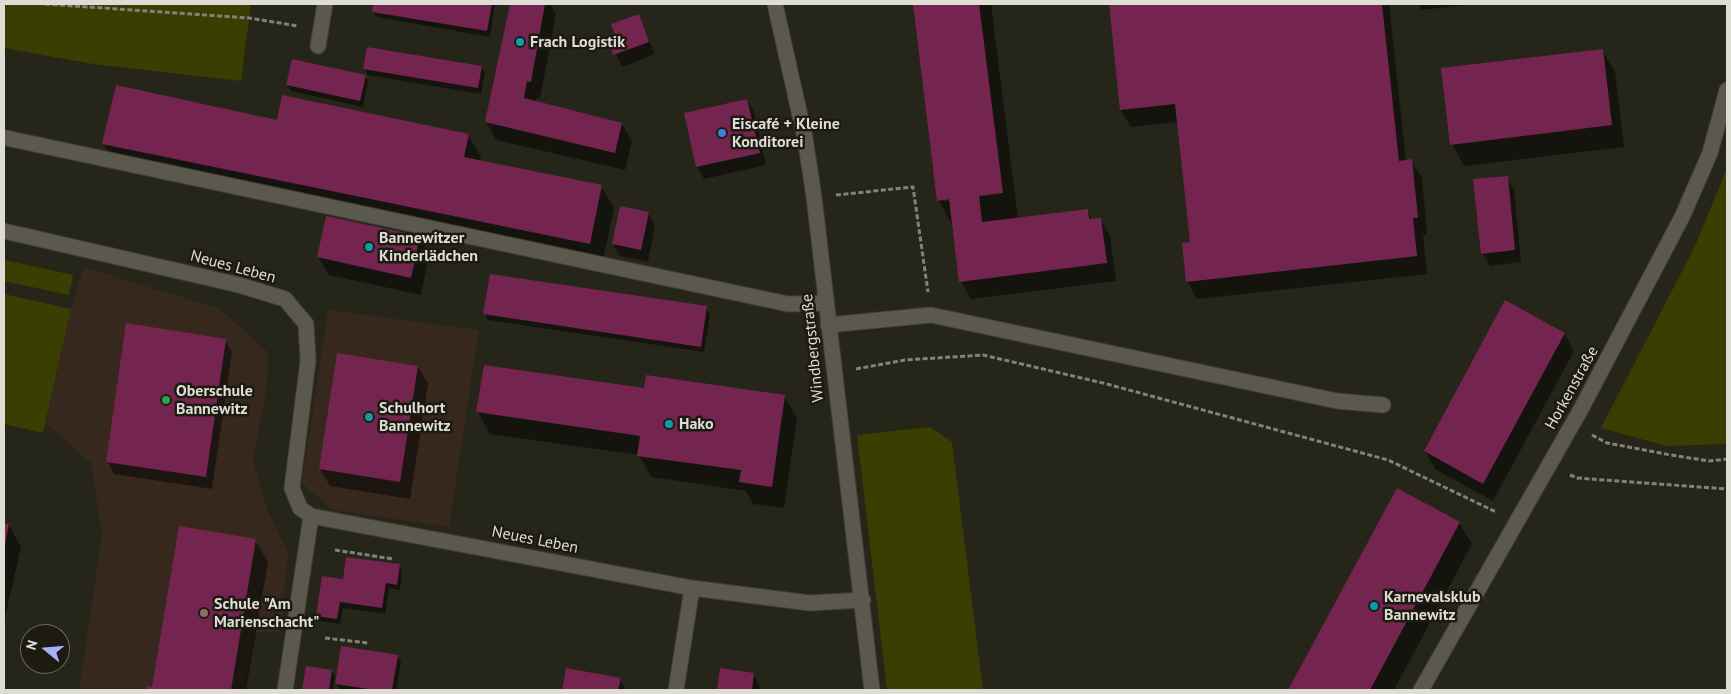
<!DOCTYPE html>
<html>
<head>
<meta charset="utf-8">
<style>
	body { margin:0 }
	#map { position:relative; width:1731px; height:694px; overflow:hidden; background:#26251a; font-family:"PT Sans",sans-serif }
	canvas { display:block }
	.frame { position:absolute; inset:0; border:5px solid #dddcd5; pointer-events:none }
	.north { position:absolute; left:20px; top:624px; width:50px; height:50px; box-sizing:border-box; background:#1d1b11; border:1px solid #6a685f; border-radius:50%; rotate:287deg; font-size:14px; font-weight:700; line-height:20px; text-align:center; color:#dddcd5 }
	.north::after { content:''; display:block; margin:auto; width:18px; height:22px; background:#a8b0fc; clip-path:polygon(50% 0,100% 100%,50% 72%,0 100%) }
</style>
</head>
<body>
<div id="map">
<canvas width="1731" height="694"></canvas>
<div class="frame"></div>
<div class="north">N</div>
</div>
<script>
const context = document.querySelector('canvas').getContext('2d');
context.lineJoin = 'round';
function paint(path, color) { context.fillStyle = color; context.fill(path, 'evenodd'); }
const shape = rows => new Path2D(rows.map(r => 'M' + r).join(''));
function trace(path, color, width, dash) { context.strokeStyle = color; context.lineWidth = width; context.lineCap = dash ? 'butt' : 'round'; context.setLineDash(dash || []); context.stroke(path); }
function label(font, color, halo, rows, align = 'center') {
  context.font = font + ' "PT Sans",sans-serif'; context.lineWidth = 5; context.setLineDash([]); context.textBaseline = 'middle'; context.strokeStyle = halo; context.fillStyle = color; for (const [text, x, y, turn = 0] of rows) {
    context.save(); context.translate(x, y); context.rotate((+turn || 0) * Math.PI / 180); context.textAlign = isNaN(turn) ? turn : align; if (halo) context.strokeText(text, 0, 0); context.fillText(text, 0, 0); context.restore();
  }
}
const education = shape([
	[84,267,220,309,268,352,267,384,253,461,268,511,288,553,280,632,255,632,244,690,79,690,102,535,91,463,46,423,71,309],
	[328,310,479,330,449,527,332,510,302,483]
]);
const green = shape([
	[4,4,251,4,241,81,93,64,4,48],
	[1727,168,1727,444,1666,446,1601,428,1695,246],
	[4,260,73,275,69,295,4,281],
	[4,294,71,309,43,433,4,424],
	[930,427,952,442,983,690,887,690,857,435]
]);
const shadow = shape([
	[375,4,495,4,490,37,377,17,373,12],
	[511,4,550,4,556,14,540,99,536,98,536,102,622,124,632,141,625,170,496,140,486,122],
	[914,4,991,4,1018,219,1087,210,1092,220,1100,219,1110,236,1116,281,971,299,961,281,954,228,938,200],
	[980,194,980,197,944,201,943,199],
	[1110,4,1389,4,1406,161,1411,161,1422,178,1427,235,1423,235,1427,274,1197,299,1187,281,1191,243,1178,122,1131,127,1121,110],
	[1418,4,1475,4,1421,10],
	[638,16,655,54,622,67,610,42,618,39],
	[1602,50,1615,72,1624,147,1464,166,1452,144],
	[481,67,485,73,481,94,368,75,365,69],
	[365,76,368,82,363,107,291,91,287,85],
	[747,100,754,112,766,165,704,179,697,167,685,114],
	[278,122,468,135,481,157,480,161,601,186,614,208,602,265,114,161,104,144],
	[1507,178,1514,190,1521,262,1490,266,1483,254],
	[648,213,655,225,648,262,620,256,613,244],
	[419,238,429,255,421,295,329,275,318,257],
	[706,308,710,314,704,352,488,320,485,314],
	[1564,333,1574,351,1493,501,1435,469,1425,451],
	[225,340,232,352,212,489,114,474,107,461],
	[418,367,428,384,410,499,330,486,320,469],
	[645,390,784,396,797,418,784,508,753,504,746,491,651,477,639,455,490,434,478,412],
	[1397,489,1459,523,1472,544,1394,690,1290,690],
	[4,524,9,525,21,547,4,622],
	[255,540,268,562,246,690,147,690,148,688,153,689],
	[399,565,402,571,400,590,389,588,385,614,343,608,340,624,321,621,317,615,344,581],
	[397,656,401,662,396,690,345,690,340,689,336,684],
	[307,668,331,671,335,677,333,690,303,690],
	[567,669,620,679,626,690,563,690],
	[721,670,753,674,760,687,760,690,718,690]
]);
const building = shape([
	[373,4,492,4,487,31,372,12],
	[510,4,545,4,531,82,527,81,524,98,622,123,615,153,485,122],
	[913,4,979,4,1003,193,979,196,982,222,1088,209,1089,219,1101,218,1107,263,959,282,949,199,937,201],
	[1109,4,1382,4,1399,161,1412,159,1418,218,1413,218,1417,256,1186,282,1182,243,1190,242,1175,104,1120,110],
	[639,14,649,42,613,55,608,41,616,38,611,24],
	[367,47,482,66,478,88,363,69],
	[1603,49,1612,125,1450,145,1441,68],
	[292,59,366,75,360,101,286,85],
	[116,85,277,120,282,95,469,134,464,157,602,185,590,244,102,144],
	[747,99,760,153,696,167,684,113],
	[1508,176,1515,250,1481,254,1473,179],
	[620,206,649,212,641,250,612,244],
	[326,216,420,236,411,278,317,257],
	[490,274,707,306,701,347,483,314],
	[1505,300,1565,333,1483,484,1424,451],
	[126,323,226,339,206,477,106,462],
	[337,353,418,366,400,482,319,469],
	[484,365,644,388,646,375,785,395,772,487,739,482,741,470,637,456,640,436,476,412],
	[1397,488,1460,522,1370,690,1288,690],
	[4,523,9,524,5,545,4,545],
	[179,526,256,539,231,690,146,690,146,686,152,687],
	[346,557,400,564,397,585,386,583,382,608,340,602,337,619,316,616,322,576,343,579],
	[341,646,398,655,392,690,375,690,335,684],
	[306,666,332,670,329,690,302,690],
	[566,668,621,678,618,690,562,690],
	[720,668,754,673,752,690,717,690]
]);
const path = shape([
	[45,4,249,18,298,26],
	[836,195,913,187,928,292],
	[856,369,905,360,983,355,1103,383,1388,460,1496,512],
	[1592,435,1607,443,1671,455,1709,461,1727,459],
	[1570,475,1577,478,1727,489],
	[335,550,393,559],
	[325,638,368,643]
]);
const minor = shape([
	[775,4,805,138,814,197,872,690],
	[318,46,325,4],
	[6,138,788,304,826,303],
	[4,231,239,285,285,299,306,324,308,361,292,488,300,508,311,516,692,588,810,603,863,600],
	[828,325,931,315,1337,401,1383,405],
	[285,690,311,516],
	[676,690,692,588],
	[1421,690,1581,409,1682,217,1710,153,1727,90]
]);
const markers = [
	[520,42,5,"#0f9aa8"],
	[722,133,5,"#3f7fe0"],
	[369,247,5,"#0f9aa8"],
	[166,400,5,"#2e9e5b"],
	[369,417,5,"#0f9aa8"],
	[669,424,5,"#0f9aa8"],
	[1374,606,5,"#0f9aa8"],
	[204,613,5,"#8d6e63"]
];
const poiNames = [
	["Frach Logistik",530,42],
	["Eiscafé + Kleine",732,124],
	["Konditorei",732,142],
	["Bannewitzer",379,238],
	["Kinderlädchen",379,256],
	["Oberschule",176,391],
	["Bannewitz",176,409],
	["Schulhort",379,408],
	["Bannewitz",379,426],
	["Hako",679,424],
	["Karnevalsklub",1384,597],
	["Bannewitz",1384,615],
	["Schule \"Am",214,604],
	["Marienschacht\"",214,622]
];
const streetNames = [
	["Neues Leben",233,267,15],
	["Windbergstraße",813,348,-96],
	["Horkenstraße",1572,388,-61],
	["Neues Leben",535,540,11]
];
paint(education, '#37281d');
paint(green, '#3a3e00');
paint(shadow, '#0007');
paint(building, '#73254f');
trace(minor, '#403f37', 17);
trace(path, '#838279', 3, [5, 2.5]);
trace(minor, '#5b594d', 15);
for (const [x, y, r, color] of markers) { const dot = new Path2D(); dot.arc(x, y, r, 0, 2 * Math.PI); context.fillStyle = color; context.fill(dot); trace(dot, '#1d1b11', 2); }
label('bold 16px', '#dddcd5', '#1d1b11', poiNames, 'left');
label('16px', '#dddcd5', '#1d1b11', streetNames);
</script>
</body>
</html>
